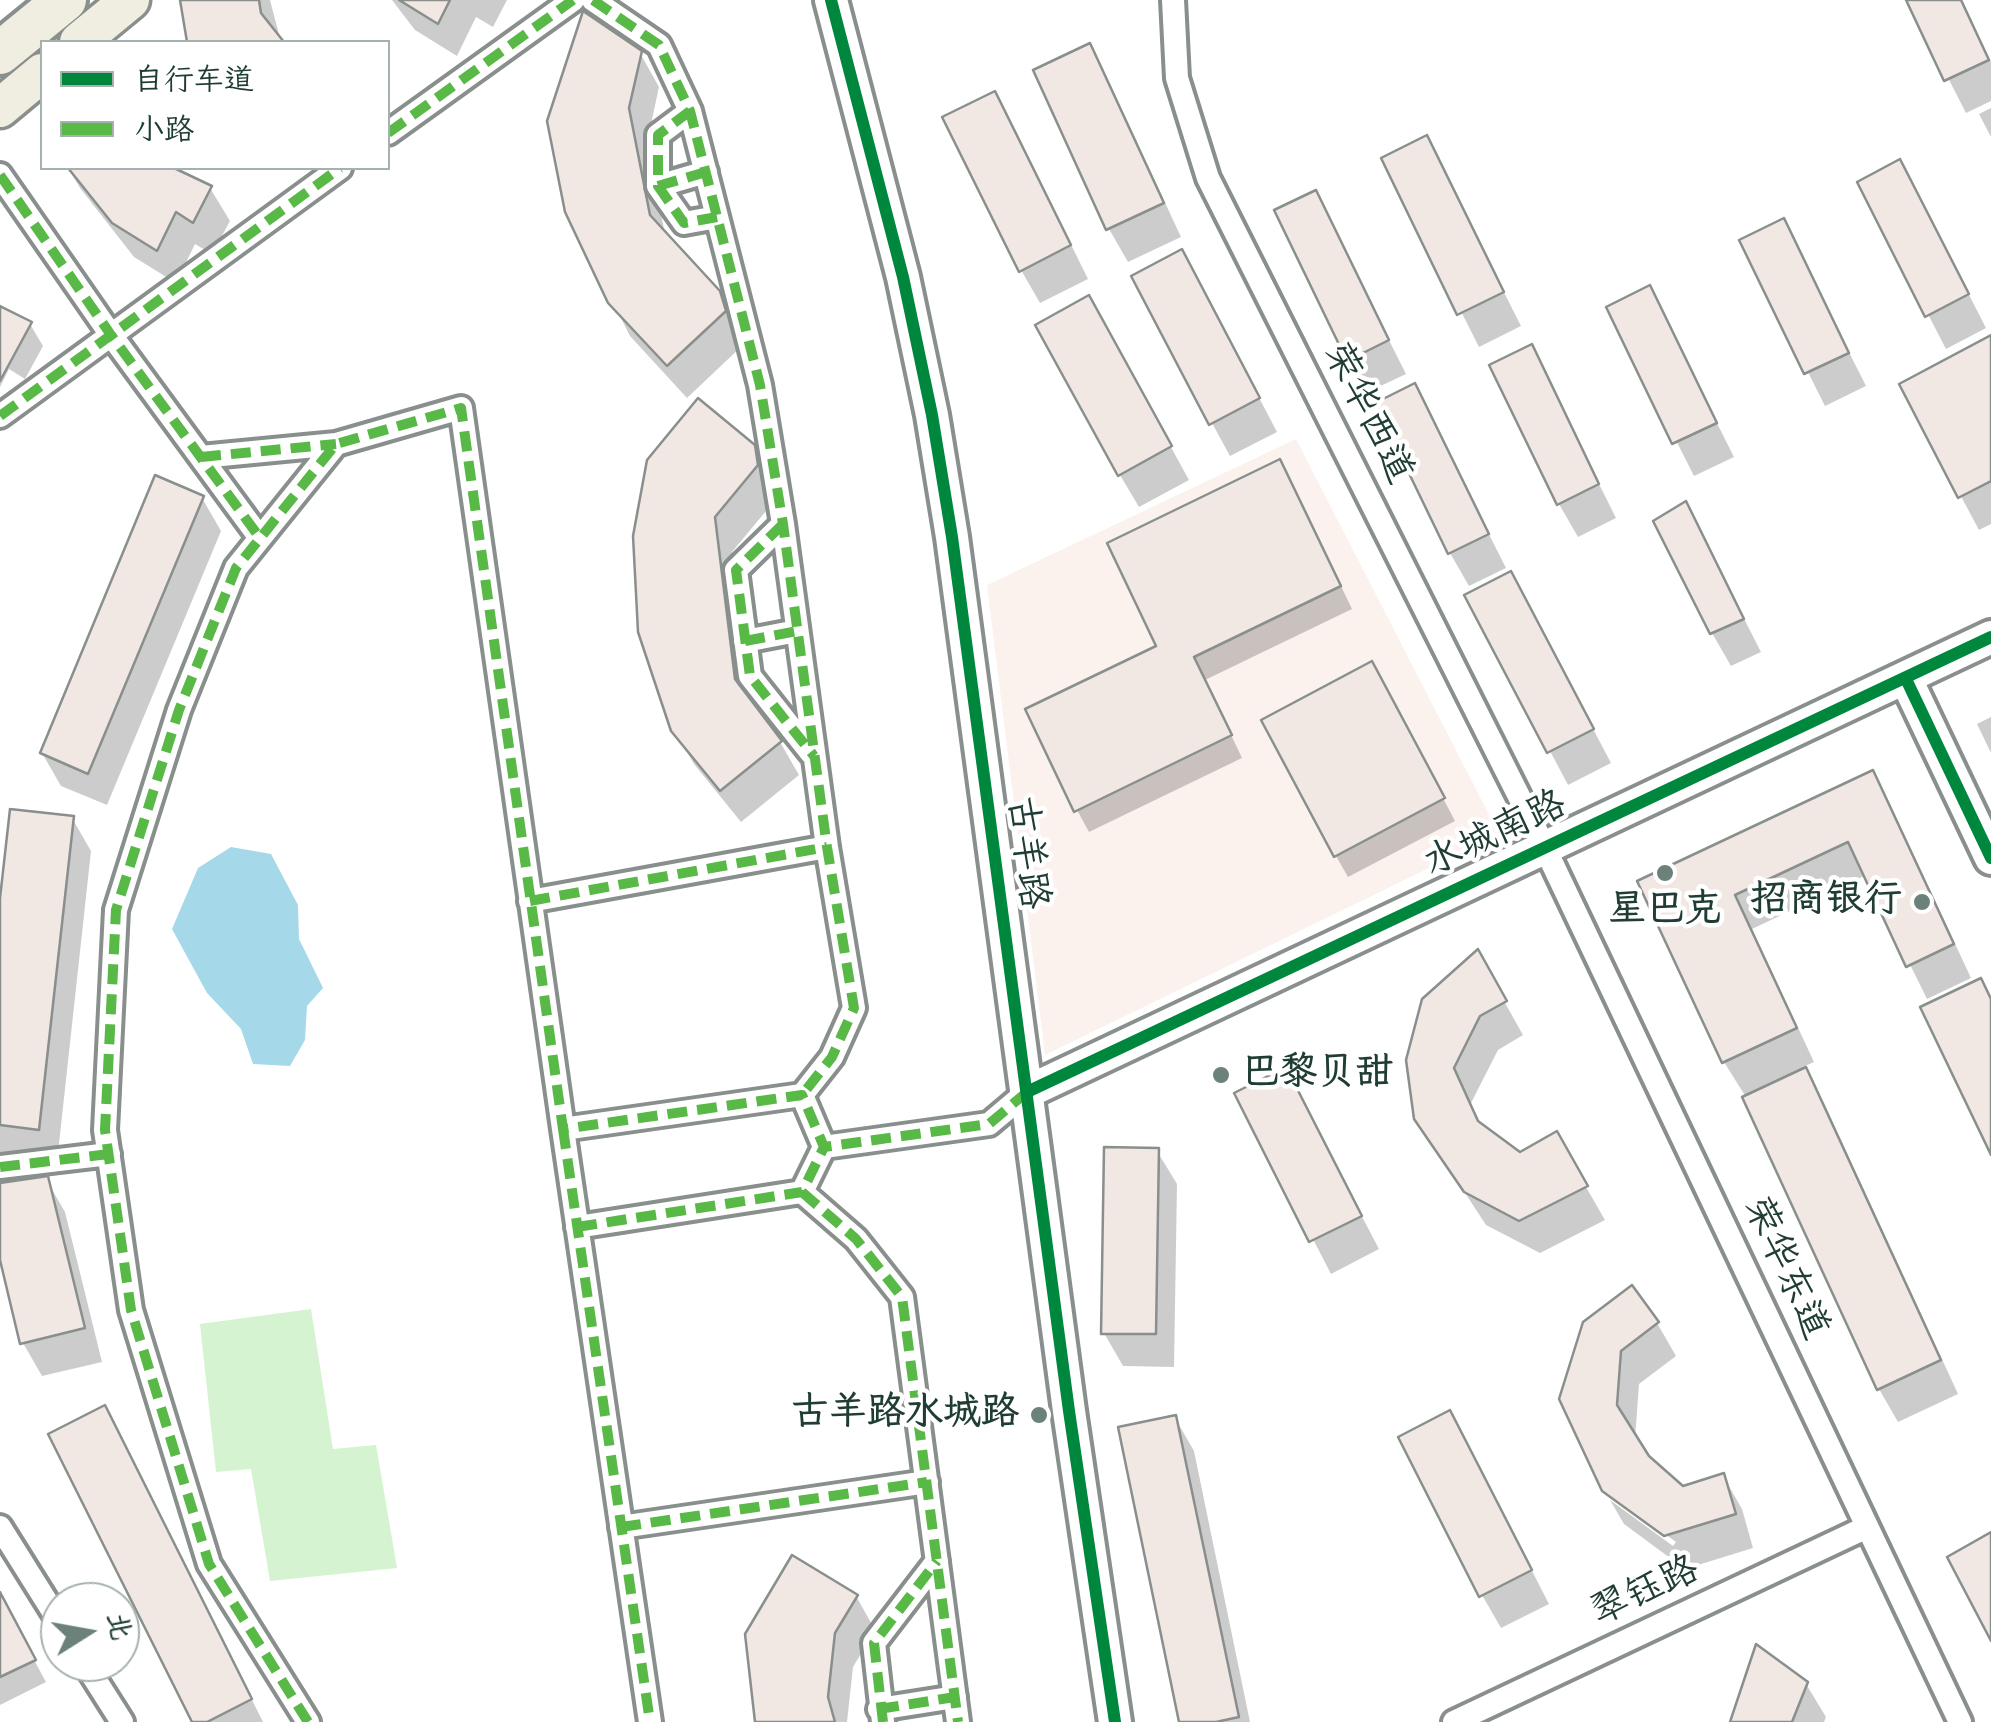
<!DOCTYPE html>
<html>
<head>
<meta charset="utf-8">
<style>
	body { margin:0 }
	#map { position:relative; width:1991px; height:1722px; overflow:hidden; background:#fff; font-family:Mynerve,"LXGW WenKai TC",sans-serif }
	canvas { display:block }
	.legend { position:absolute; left:40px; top:40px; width:350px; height:130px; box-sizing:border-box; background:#fff; border:2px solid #a5b1ae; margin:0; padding:12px 18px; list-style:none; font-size:30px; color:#1f3d34 }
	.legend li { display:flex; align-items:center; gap:20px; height:50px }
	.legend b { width:50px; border:2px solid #a5b1ae }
	.north { position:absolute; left:40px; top:1582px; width:100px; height:100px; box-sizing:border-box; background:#fff; border:2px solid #a5b1ae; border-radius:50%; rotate:79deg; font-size:28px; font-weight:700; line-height:40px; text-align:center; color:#1f3d34 }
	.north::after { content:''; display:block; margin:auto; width:35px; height:45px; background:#6d817b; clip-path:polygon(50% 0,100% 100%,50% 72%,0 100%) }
</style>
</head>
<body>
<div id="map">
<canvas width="1991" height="1722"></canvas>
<ul class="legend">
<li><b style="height:12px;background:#00873e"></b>自行车道</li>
<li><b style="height:12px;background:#58b947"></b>小路</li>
</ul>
<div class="north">北</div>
</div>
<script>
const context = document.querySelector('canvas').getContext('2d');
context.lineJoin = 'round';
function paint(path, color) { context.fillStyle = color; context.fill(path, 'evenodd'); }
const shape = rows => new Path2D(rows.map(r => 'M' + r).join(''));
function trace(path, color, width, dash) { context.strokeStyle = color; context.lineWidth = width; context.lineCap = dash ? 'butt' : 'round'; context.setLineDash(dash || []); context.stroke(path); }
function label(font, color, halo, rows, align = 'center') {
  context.font = font + ' Mynerve,"LXGW WenKai TC",sans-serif'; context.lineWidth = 9; context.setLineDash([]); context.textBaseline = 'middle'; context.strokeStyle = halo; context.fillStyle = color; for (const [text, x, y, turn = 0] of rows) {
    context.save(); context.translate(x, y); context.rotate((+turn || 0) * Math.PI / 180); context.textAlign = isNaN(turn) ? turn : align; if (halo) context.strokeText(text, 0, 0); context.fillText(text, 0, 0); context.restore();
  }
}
const built = shape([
	[1296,439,1499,834,1045,1055,987,585]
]);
const green = shape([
	[311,1309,333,1449,376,1445,397,1568,270,1581,251,1469,216,1472,200,1324]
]);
const water = shape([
	[231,847,271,854,298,905,299,939,323,988,307,1006,305,1040,290,1066,253,1064,241,1029,207,993,172,929,198,868]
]);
const shadow = shape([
	[184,0,270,0,281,42,189,42],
	[392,0,507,0,493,27,476,17,457,56,415,30],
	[1908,0,1962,0,1991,62,1991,101,1966,113],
	[1089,47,1108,80,1181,237,1128,262,1109,229],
	[640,53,659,87,647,143,665,234,718,292,738,327,743,345,687,398,630,336,567,211],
	[1991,108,1991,137,1979,114],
	[1013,127,1088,279,1040,303,1021,270],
	[1426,138,1521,326,1479,347,1384,159],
	[68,168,168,168,210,188,230,221,212,254,195,244,176,283,134,257,80,188],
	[1860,183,1918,195,1986,328,1946,349],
	[1315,193,1406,374,1368,392,1349,360],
	[1783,221,1866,386,1825,406,1742,241],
	[1200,285,1277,432,1230,456,1212,423],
	[1649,288,1734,457,1694,476,1609,308],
	[0,309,30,324,43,346,25,379,9,369,0,387],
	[1107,331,1189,480,1139,507,1120,475],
	[1991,344,1991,524,1979,530,1902,386],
	[1531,348,1616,518,1578,537,1559,504],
	[1414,386,1506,568,1469,586,1450,553],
	[753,447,773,481,776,499,732,552,752,705,780,742,799,775,741,822,694,764,674,730,649,461],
	[1292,484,1352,609,1205,680,1242,758,1089,832,1077,810,1160,647],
	[202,498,221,531,107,805,61,786,42,753],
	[1686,505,1761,652,1731,666,1712,633],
	[1468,596,1529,607,1611,763,1568,785],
	[1384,686,1455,821,1348,877,1336,856],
	[1991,717,1991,753,1977,724],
	[1872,773,1891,806,1971,978,1927,999,1866,875,1752,929,1814,1062,1803,1067,1824,1103,1958,1394,1898,1422,1879,1389,1744,1094,1724,1062,1641,882],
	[72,818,91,851,57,1162,0,1155,0,920],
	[1477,953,1523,1035,1498,1050,1471,1103,1482,1127,1520,1155,1556,1135,1605,1220,1540,1253,1486,1225,1416,1118],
	[1285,1070,1379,1249,1331,1274,1238,1094],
	[1157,1151,1177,1184,1174,1367,1123,1366,1104,1333],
	[46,1179,65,1212,102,1362,42,1376,23,1343,0,1250,0,1187],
	[1586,1323,1657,1323,1676,1356,1639,1384,1635,1439,1647,1458,1683,1488,1723,1476,1742,1509,1753,1548,1685,1569,1624,1524,1610,1500,1673,1546,1676,1542,1605,1490],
	[1175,1418,1194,1451,1250,1722,1181,1722],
	[123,1441,263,1722,195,1722],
	[1468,1446,1549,1604,1501,1628,1482,1595],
	[856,1596,875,1630,853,1667,847,1722,758,1722],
	[0,1597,46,1682,0,1705],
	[1806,1684,1826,1717,1824,1722,1733,1722]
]);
const building = shape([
	[180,0,259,0,261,13,284,42,187,42,180,0],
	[399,0,450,0,438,24,399,0],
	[1906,0,1961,0,1989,60,1944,81,1906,0],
	[583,11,642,51,629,108,650,215,720,291,726,311,667,366,608,303,565,212,547,121,583,11],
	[1090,43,1164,203,1106,230,1033,70,1090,43],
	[995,91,1071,245,1019,272,942,117,995,91],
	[1427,135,1504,292,1457,315,1381,158,1427,135],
	[1900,159,1969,294,1925,317,1857,182,1900,159],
	[68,168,174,168,212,186,193,223,176,212,157,251,112,223,68,168],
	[1316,190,1389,340,1347,361,1274,210,1316,190],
	[1784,218,1849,353,1804,374,1739,240,1784,218],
	[1182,249,1260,398,1209,425,1131,276,1182,249],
	[1650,285,1717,423,1672,444,1606,307,1650,285],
	[1089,295,1172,446,1118,476,1035,325,1089,295],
	[0,306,32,322,0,381,0,306],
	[1991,335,1991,481,1958,498,1899,384,1991,335],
	[1532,344,1599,484,1557,505,1489,365,1532,344],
	[1415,383,1489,534,1448,554,1375,403,1415,383],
	[698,398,755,445,758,465,715,517,735,679,782,741,720,791,671,731,638,632,633,536,647,460,698,398],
	[1280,459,1341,586,1194,657,1232,735,1074,812,1025,709,1156,646,1107,543,1280,459],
	[155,475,204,496,88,774,40,753,155,475],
	[1686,501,1744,619,1710,634,1653,521,1686,501],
	[1511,571,1594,729,1547,753,1464,595,1511,571],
	[1372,661,1445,798,1334,857,1261,720,1372,661],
	[1873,770,1954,944,1906,967,1848,842,1735,895,1797,1028,1722,1063,1637,881,1873,770],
	[10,809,74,816,39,1130,0,1125,0,898,10,809],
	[1478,949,1507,1001,1480,1016,1454,1068,1478,1121,1520,1152,1557,1131,1588,1186,1519,1221,1464,1192,1414,1119,1406,1060,1422,999,1478,949],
	[1981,978,1991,999,1991,1155,1920,1007,1981,978],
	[1286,1067,1362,1216,1309,1242,1234,1093,1286,1067],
	[1806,1067,1941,1360,1877,1390,1742,1097,1806,1067],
	[1104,1147,1159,1148,1156,1334,1101,1334,1104,1147],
	[48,1176,85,1328,20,1344,0,1260,0,1183,48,1176],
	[1632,1285,1659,1322,1621,1351,1617,1405,1649,1456,1683,1486,1724,1473,1736,1514,1664,1536,1602,1491,1559,1399,1583,1322,1632,1285],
	[105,1405,252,1699,207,1722,192,1722,48,1434,105,1405],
	[1450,1410,1532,1570,1479,1597,1398,1437,1450,1410],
	[1176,1415,1239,1717,1216,1722,1179,1722,1118,1427,1176,1415],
	[1991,1532,1991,1641,1947,1557,1991,1532],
	[792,1555,858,1595,835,1633,828,1697,835,1722,755,1722,745,1634,792,1555],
	[0,1592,36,1660,0,1677,0,1592],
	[1756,1644,1808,1682,1792,1722,1730,1722,1756,1644]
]);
const street = shape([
	[593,0,659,45,690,111,760,385,783,524,827,847,854,1008,832,1057,802,1095],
	[1173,0,1177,78,1208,178,1544,846,1960,1722],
	[690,111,658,135,658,186,684,223,717,217],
	[388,133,573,0],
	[0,175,111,335,260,538],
	[658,186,706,172],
	[0,416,340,168],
	[201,457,336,444],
	[783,524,736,570,750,676,811,753],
	[745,641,797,631],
	[530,901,827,847],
	[563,1129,650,1722],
	[0,1167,109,1154],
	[802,1192,856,1239,902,1297,958,1722],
	[577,1227,802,1192,824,1147],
	[0,1527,60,1623],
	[621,1527,927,1482],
	[84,1662,122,1722],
	[879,1709,955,1697],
	[308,1722,209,1564,131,1310,105,1130,116,910,179,710,236,568,336,444,461,408,563,1129,802,1095,824,1147,989,1124,1027,1092],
	[883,1722,874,1643,937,1561],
	[1454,1722,1867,1527]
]);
const secondary = shape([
	[831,0,903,277,932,415,952,537,1069,1411,1115,1722],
	[1906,679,1991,858],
	[1027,1092,1991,637]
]);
const primary = shape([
	[79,42,130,0],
	[0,108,42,73]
]);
const highway = shape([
	[0,53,65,0]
]);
const quiet = shape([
	[593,0,659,45,690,111,760,385,783,524,827,847,854,1008,832,1057,802,1095],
	[690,111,658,135,658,186,684,223,717,217],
	[388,133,573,0],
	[0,175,111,335,260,538],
	[658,186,706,172],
	[0,416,340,168],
	[201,457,336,444],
	[783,524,736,570,750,676,814,756],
	[745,641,797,631],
	[530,901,827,847],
	[563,1129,650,1722],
	[0,1167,109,1154],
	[802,1192,856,1239,902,1297,958,1722],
	[577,1227,802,1192,824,1147],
	[621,1527,927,1482],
	[879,1709,955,1697],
	[308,1722,209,1564,131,1310,105,1130,116,910,179,710,236,568,336,444,461,408,563,1129,802,1095,824,1147,989,1124,1027,1092],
	[883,1722,874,1643,937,1561]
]);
const cycleway = shape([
	[831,0,903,277,932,415,952,537,1069,1411,1115,1722],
	[1906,679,1991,858],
	[1027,1092,1991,637]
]);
const markers = [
	[1665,873,10,"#6d817b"],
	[1922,902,10,"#6d817b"],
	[1221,1075,10,"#6d817b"],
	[1039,1415,10,"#6d817b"]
];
const streetNames = [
	["荣华西道",1366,414,63],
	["水城南路",1496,836,-25],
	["古羊路",1025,853,83],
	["荣华东道",1784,1269,65],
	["翠钰路",1646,1593,-25]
];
const poiNames = [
	["招商银行",1902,902],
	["星巴克",1665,912,"center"],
	["巴黎贝甜",1241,1075,"left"],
	["古羊路水城路",1019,1415]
];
paint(built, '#fbf2ee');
paint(green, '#d6f3d1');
paint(water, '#a5d9e9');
paint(shadow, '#0003');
paint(building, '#f1e7e3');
trace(building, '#898f8d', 2.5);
trace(street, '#898f8d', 30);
trace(secondary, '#898f8d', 40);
trace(primary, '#898f8d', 45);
trace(highway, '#898f8d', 50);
trace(street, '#fff', 22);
trace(secondary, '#fff', 32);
trace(primary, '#f0ede1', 38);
trace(highway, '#f0ede1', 42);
trace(quiet, '#58b947', 10, [20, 10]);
trace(cycleway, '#00873e', 12);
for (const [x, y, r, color] of markers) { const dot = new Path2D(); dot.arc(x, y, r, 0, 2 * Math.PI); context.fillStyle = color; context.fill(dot); trace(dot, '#fff', 4); }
label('38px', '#1f3d34', '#fff', streetNames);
label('bold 38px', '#1f3d34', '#fff', poiNames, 'right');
</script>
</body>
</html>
